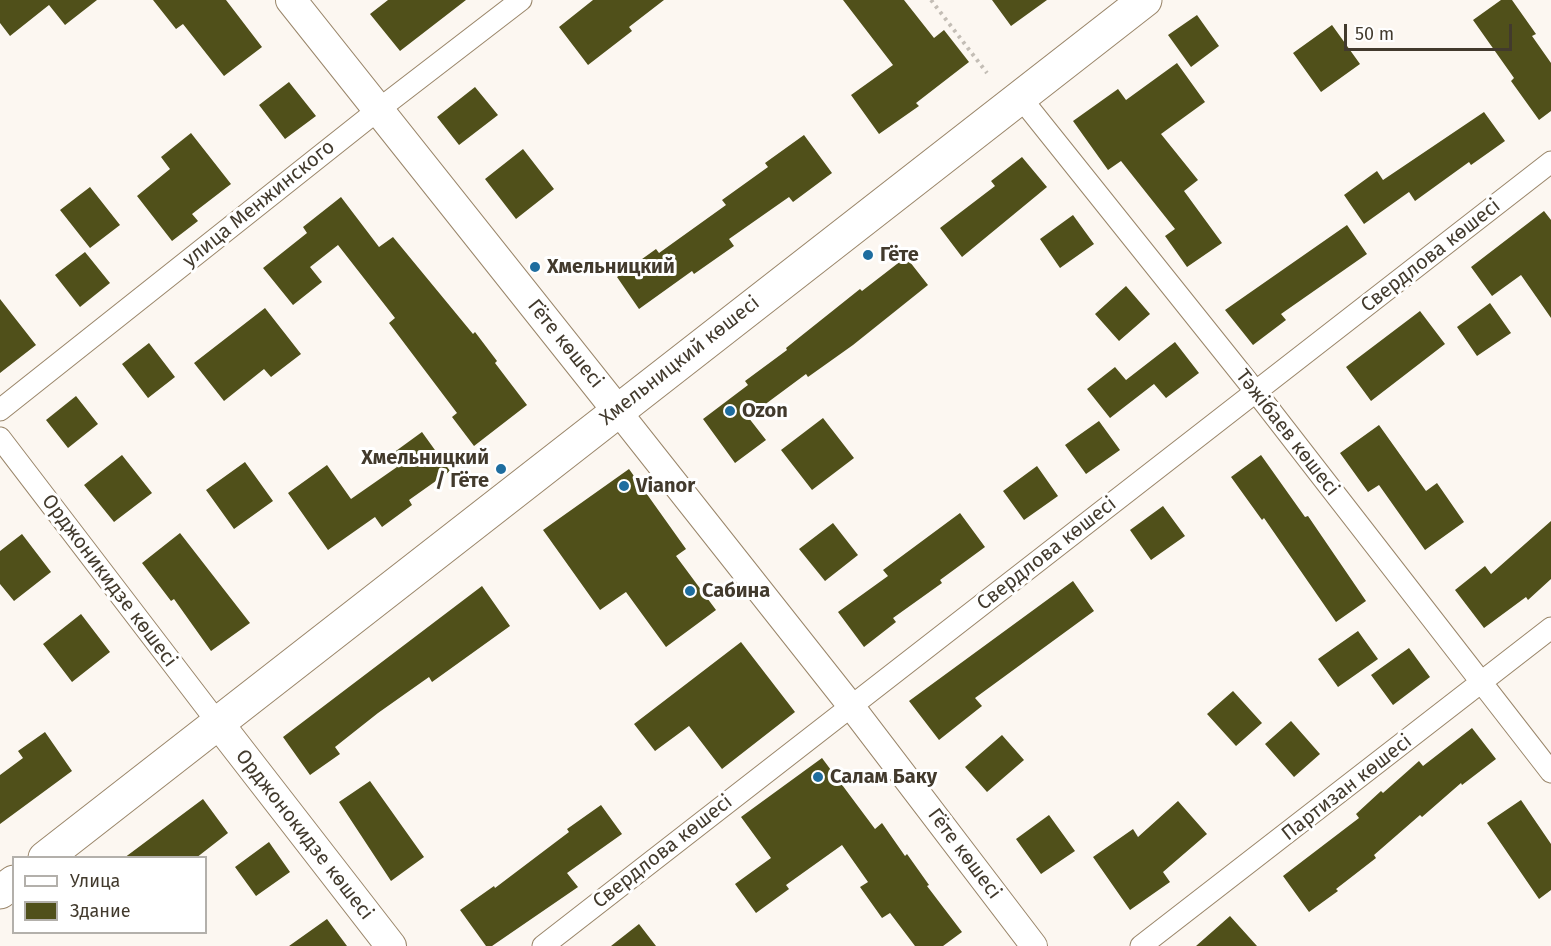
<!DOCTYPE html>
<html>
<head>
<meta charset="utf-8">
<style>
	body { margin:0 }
	#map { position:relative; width:1551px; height:946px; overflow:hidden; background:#fcf7f1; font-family:"Fira Sans",sans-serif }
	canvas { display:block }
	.legend { position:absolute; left:12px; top:856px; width:195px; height:78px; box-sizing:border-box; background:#fff; border:2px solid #b3b0ab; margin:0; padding:8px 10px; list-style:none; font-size:18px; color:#423a2d }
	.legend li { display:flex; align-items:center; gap:12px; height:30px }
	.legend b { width:30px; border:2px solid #b3b0ab }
	.scale { position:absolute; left:1344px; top:24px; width:168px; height:27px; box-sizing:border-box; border:3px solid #423a2d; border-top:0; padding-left:8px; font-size:18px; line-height:21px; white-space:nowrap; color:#423a2d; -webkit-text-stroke:4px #fff; paint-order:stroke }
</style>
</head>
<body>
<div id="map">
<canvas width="1551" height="946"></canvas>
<ul class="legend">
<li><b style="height:8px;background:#fff"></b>Улица</li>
<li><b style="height:16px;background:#50501a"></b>Здание</li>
</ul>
<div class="scale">50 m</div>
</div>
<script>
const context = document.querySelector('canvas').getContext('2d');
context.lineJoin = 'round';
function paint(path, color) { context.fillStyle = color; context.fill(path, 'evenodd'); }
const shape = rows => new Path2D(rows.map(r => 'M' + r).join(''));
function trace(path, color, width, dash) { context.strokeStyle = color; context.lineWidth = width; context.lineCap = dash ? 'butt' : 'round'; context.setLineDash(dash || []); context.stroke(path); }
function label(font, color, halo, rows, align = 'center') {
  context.font = font + ' "Fira Sans",sans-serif'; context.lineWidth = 6; context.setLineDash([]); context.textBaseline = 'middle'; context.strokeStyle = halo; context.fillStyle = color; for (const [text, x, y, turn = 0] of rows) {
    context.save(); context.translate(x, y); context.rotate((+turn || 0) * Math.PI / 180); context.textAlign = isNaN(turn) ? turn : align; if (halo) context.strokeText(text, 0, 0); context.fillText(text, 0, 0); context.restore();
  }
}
const building = shape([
	[0,0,97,0,65,25,49,5,10,36,0,23],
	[153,0,226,0,262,47,224,76,183,24,176,29],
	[388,0,466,0,400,51,370,14],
	[593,0,664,0,629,27,632,31,588,65,559,27],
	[843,0,904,0,934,38,944,30,969,62,916,103,919,106,879,134,851,95,893,65],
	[992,0,1047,0,1011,26],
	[1501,0,1512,0,1536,34,1532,36,1551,63,1551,111,1539,120,1511,81,1514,78,1473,20],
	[1197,15,1219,46,1191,67,1168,35],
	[1332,25,1360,64,1321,92,1293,53],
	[1177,63,1205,102,1161,134,1198,180,1184,191,1222,243,1187,267,1165,236,1175,229,1121,161,1108,170,1073,121,1118,89,1126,100],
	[289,82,316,116,285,139,259,105],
	[475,87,498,115,459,145,437,117],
	[1484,112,1505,141,1471,165,1469,162,1415,201,1409,192,1364,224,1344,195,1377,171,1383,180],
	[191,133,231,184,192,214,198,221,172,241,137,196,170,169,161,157],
	[804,135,832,173,793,202,789,197,729,239,734,246,694,274,692,271,639,309,617,277,656,249,659,253,726,205,722,200,768,167,765,163],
	[523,149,554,189,516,219,485,179],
	[1022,157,1047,187,962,257,940,228,995,186,991,181],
	[90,187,120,225,90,248,60,210],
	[341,197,379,247,393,237,473,334,475,332,497,361,495,363,527,405,474,446,452,417,457,413,389,323,395,318,338,245,310,267,322,282,293,305,263,268,307,233,303,227],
	[1544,211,1551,220,1551,318,1521,275,1492,296,1471,267],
	[1073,215,1094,244,1060,268,1040,239],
	[1347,225,1367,254,1281,314,1286,320,1253,345,1225,310],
	[85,252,110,283,80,307,55,275],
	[906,257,928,285,853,345,808,377,806,374,748,417,766,440,735,463,703,419,748,385,745,381,787,350,786,348,860,289,862,291],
	[1126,286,1150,314,1119,341,1095,314],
	[0,299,36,345,0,373],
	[1490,303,1511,333,1477,356,1457,327],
	[265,308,301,354,271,377,264,369,224,401,194,363],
	[1420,311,1445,344,1371,401,1346,367],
	[1175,342,1199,373,1166,398,1154,384,1110,418,1087,389,1115,367,1126,380],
	[149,343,175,377,148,398,122,364],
	[76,396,98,424,68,448,46,420],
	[823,418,854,458,812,490,781,450],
	[1099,421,1120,450,1086,474,1065,445],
	[1379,425,1426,491,1437,483,1464,522,1425,550,1379,485,1368,492,1340,453],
	[422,432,450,471,409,500,412,505,382,527,375,517,328,550,288,493,327,465,351,499,397,467,389,456],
	[122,455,152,493,114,522,84,485],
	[1261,455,1305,517,1308,516,1366,601,1336,622,1264,518,1262,520,1231,477],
	[245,462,273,501,234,529,206,490],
	[1037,466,1058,496,1024,520,1003,491],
	[629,469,686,549,676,556,716,610,666,647,626,592,600,610,543,530],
	[1163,506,1185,536,1151,560,1130,530],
	[960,513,985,547,940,580,942,583,893,618,896,622,864,647,838,612,888,576,883,570],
	[1551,521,1551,579,1528,600,1526,597,1484,628,1455,590,1485,566,1491,574],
	[833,523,858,555,825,581,799,549],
	[180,533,250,623,211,651,174,599,171,601,142,563],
	[22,534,51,572,14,601,0,584,0,551],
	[1073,581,1094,611,975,698,982,706,939,740,909,701],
	[482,586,510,626,432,682,429,677,378,713,335,747,340,754,310,775,283,737],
	[81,614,110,652,72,682,43,644],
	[1358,631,1378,659,1338,687,1318,659],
	[741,642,795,712,722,769,689,726,655,751,634,724],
	[1409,648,1430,677,1393,705,1371,675],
	[1233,691,1262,723,1236,746,1207,714],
	[1291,721,1320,754,1294,777,1265,744],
	[1472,728,1496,759,1462,785,1461,783,1422,817,1420,815,1374,855,1376,858,1336,889,1338,891,1309,912,1283,876,1359,818,1356,814,1381,791,1383,793,1419,761,1423,766],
	[45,732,72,771,0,824,0,775,23,758,18,751],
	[1002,735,1024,760,987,792,965,767],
	[822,758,875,829,882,823,905,856,907,854,929,885,927,886,962,932,943,946,915,946,890,913,882,918,860,887,868,882,842,845,786,885,789,889,756,913,735,884,771,858,741,817],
	[370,781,424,857,391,881,339,802],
	[203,799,228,833,196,858,124,858],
	[1521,800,1551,844,1551,890,1539,899,1487,823],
	[1178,801,1207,834,1163,872,1170,882,1130,910,1093,857,1133,829,1138,837],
	[601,805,622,834,567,873,578,887,492,946,486,946,460,910,494,886,495,888,569,832,567,829],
	[1049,815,1075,851,1041,874,1016,839],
	[269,842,290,872,256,896,235,867],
	[1230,916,1257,946,1196,946],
	[327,919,347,946,289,946],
	[639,924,656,946,611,946]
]);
const path = shape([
	[931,0,987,73]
]);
const minor = shape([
	[1020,97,1256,392,1551,772],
	[0,410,378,110,521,0],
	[0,438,218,723],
	[543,946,1551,162],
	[1141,946,1551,628]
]);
const tertiary = shape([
	[617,410,851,706,1034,946]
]);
const secondary = shape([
	[291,0,617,410],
	[218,723,391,946]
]);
const primary = shape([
	[45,858,1145,0],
	[0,892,14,882]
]);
const markers = [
	[868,255,6,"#1e6d9f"],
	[535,267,6,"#1e6d9f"],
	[730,411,6,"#1e6d9f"],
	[501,469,6,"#1e6d9f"],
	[624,486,6,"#1e6d9f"],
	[690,591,6,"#1e6d9f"],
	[818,777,6,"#1e6d9f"]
];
const streetNames = [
	["улица Менжинского",259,204,-39],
	["Свердлова көшесі",1431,256,-38],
	["Гёте көшесі",565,344,51],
	["Хмельницкий көшесі",680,361,-38],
	["Тәжібаев көшесі",1287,433,52],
	["Свердлова көшесі",1047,554,-38],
	["Орджоникидзе көшесі",109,581,53],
	["Партизан көшесі",1347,788,-38],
	["Орджонокидзе көшесі",304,835,52],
	["Свердлова көшесі",663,852,-38],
	["Гёте көшесі",964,854,53]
];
const poiNames = [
	["Гёте",880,255],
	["Хмельницкий",547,267],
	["Ozon",742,411],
	["Хмельницкий",489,458,"right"],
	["/ Гёте",489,481,"right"],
	["Vianor",636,486],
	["Сабина",702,591],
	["Салам Баку",830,777]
];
paint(building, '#50501a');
trace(minor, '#9a866a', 23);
trace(tertiary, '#9a866a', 28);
trace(secondary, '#9a866a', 32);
trace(primary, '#9a866a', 35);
trace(path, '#c3bdb5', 4, [3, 4.5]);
trace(minor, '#fff', 21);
trace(tertiary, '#fff', 26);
trace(secondary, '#fff', 30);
trace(primary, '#fff', 33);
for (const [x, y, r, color] of markers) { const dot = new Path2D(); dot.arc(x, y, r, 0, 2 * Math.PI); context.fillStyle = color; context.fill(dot); trace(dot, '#fff', 2); }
label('20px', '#423a2d', '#fff', streetNames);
label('bold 20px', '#423a2d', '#fff', poiNames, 'left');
</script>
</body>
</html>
